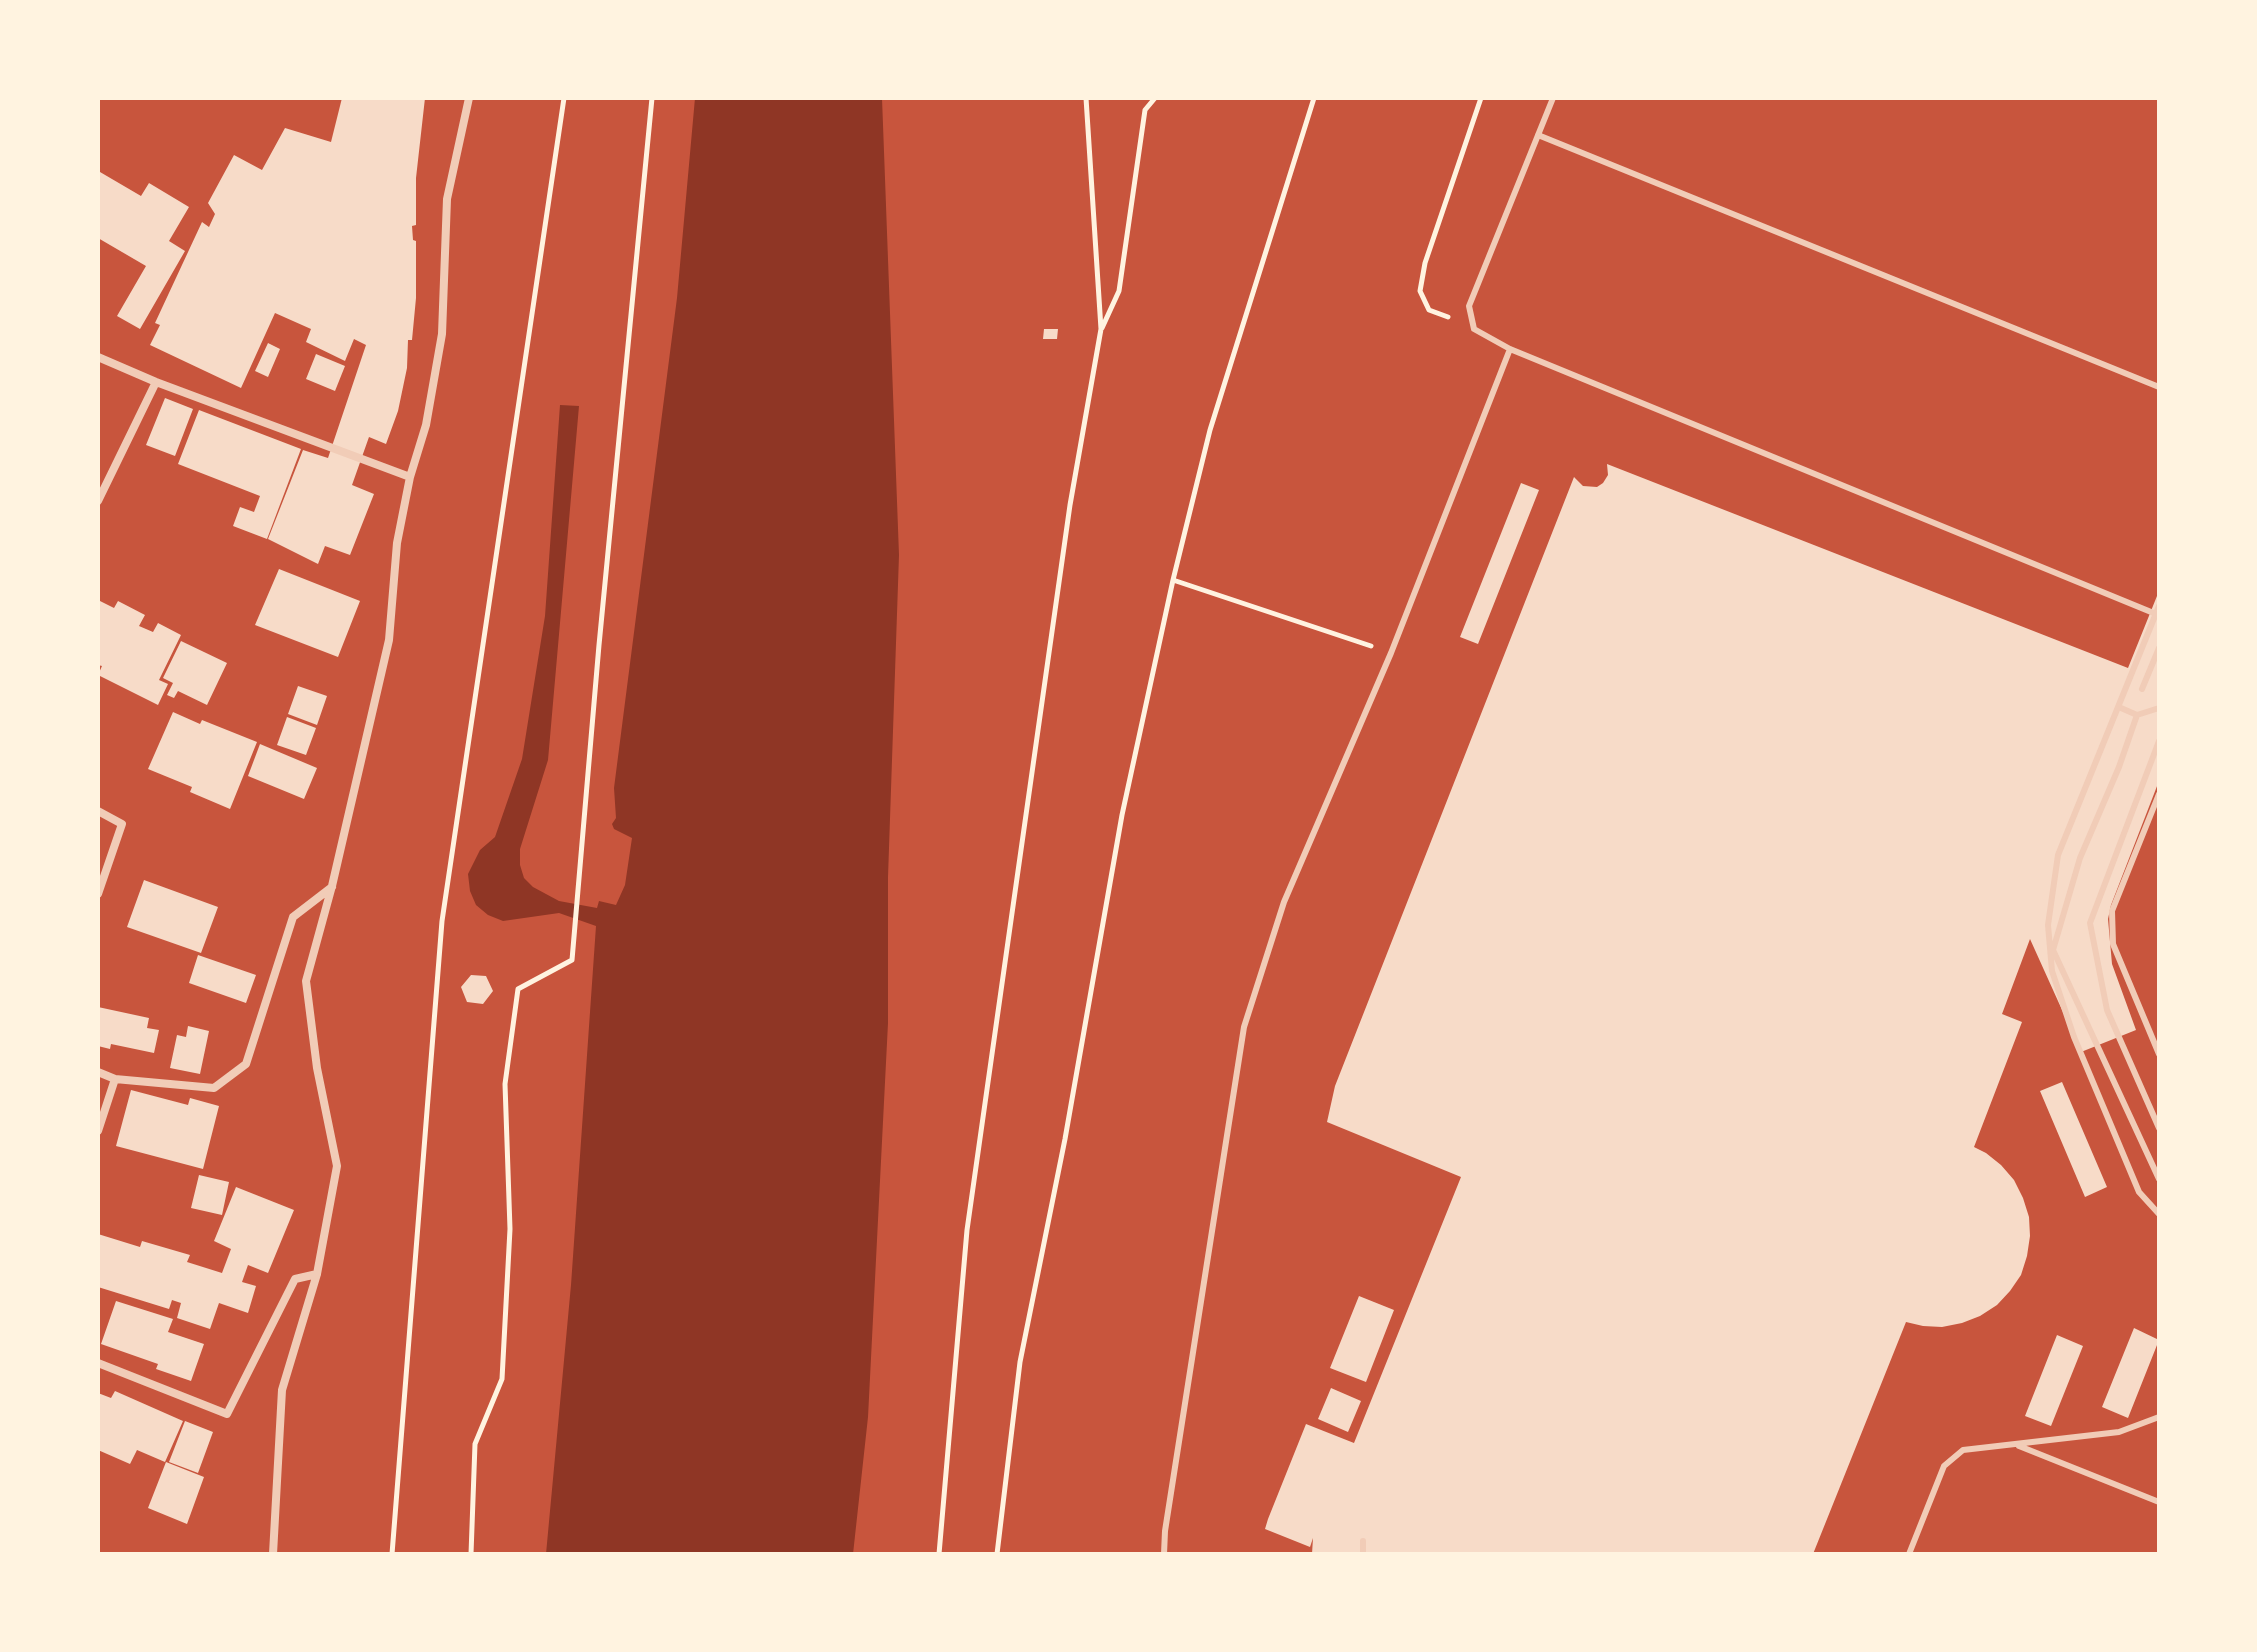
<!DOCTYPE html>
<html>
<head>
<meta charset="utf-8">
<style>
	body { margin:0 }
	#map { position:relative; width:2257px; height:1652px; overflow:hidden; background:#c8553d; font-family:Karla,sans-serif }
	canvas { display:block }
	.frame { position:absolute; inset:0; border:100px solid #fff3e0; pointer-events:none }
</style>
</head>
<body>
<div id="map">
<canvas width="2257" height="1652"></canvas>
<div class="frame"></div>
</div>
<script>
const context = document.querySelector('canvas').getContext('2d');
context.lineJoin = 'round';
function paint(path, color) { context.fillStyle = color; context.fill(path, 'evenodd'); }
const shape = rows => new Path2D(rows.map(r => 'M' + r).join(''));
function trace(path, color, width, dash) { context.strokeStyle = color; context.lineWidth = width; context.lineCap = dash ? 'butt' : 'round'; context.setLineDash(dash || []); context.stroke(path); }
const water = shape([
	[695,98,882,98,899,555,888,877,888,1023,868,1417,853,1554,546,1554,571,1285,596,926,559,913,503,921,488,915,476,905,470,891,468,874,480,850,495,837,522,759,545,616,560,405,579,406,548,760,520,849,520,865,524,878,533,887,559,901,597,908,599,901,616,905,625,885,632,838,614,829,612,824,616,818,614,788,677,298]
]);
const building = shape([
	[342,98,425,98,416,178,416,225,412,226,413,240,416,241,416,298,412,340,408,340,407,368,398,411,386,444,369,437,352,485,374,494,350,555,325,546,318,564,268,539,303,450,328,458,366,345,354,339,345,361,306,342,311,329,275,313,241,388,150,345,160,325,155,323,202,222,209,227,215,214,208,203,234,155,262,170,285,128,331,142],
	[100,172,141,196,149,183,189,207,169,241,185,251,140,329,117,316,146,266,98,238,98,176],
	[1044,329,1058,329,1057,339,1043,339],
	[268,343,280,349,268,377,255,371],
	[316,354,345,366,335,391,306,379],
	[165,398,193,409,175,456,146,445],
	[199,410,301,449,267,539,233,526,240,507,254,512,260,496,178,464],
	[1607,464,2128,668,2159,591,2159,781,2111,905,2108,919,2112,964,2136,1030,2081,1052,2030,939,2002,1014,2022,1022,1974,1147,1986,1153,2001,1165,2014,1180,2023,1198,2029,1217,2030,1236,2027,1256,2021,1275,2010,1291,1997,1305,1980,1316,1962,1323,1942,1327,1923,1326,1906,1322,1813,1554,1312,1554,1313,1538,1310,1547,1265,1529,1268,1519,1306,1424,1354,1443,1461,1177,1327,1122,1335,1086,1574,477,1583,486,1597,487,1603,483,1608,475],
	[1521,483,1539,490,1478,644,1460,637],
	[279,569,360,601,338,657,255,625],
	[98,600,114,608,118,601,145,615,139,626,153,632,158,623,181,635,159,680,168,684,158,705,98,675,102,666,98,665],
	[181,641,227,663,207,705,178,691,174,698,167,695,173,683,163,678],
	[298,686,327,696,317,725,288,714],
	[173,712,200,724,202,720,257,742,230,809,190,792,192,787,148,769],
	[287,717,316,728,306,755,277,745],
	[260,744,317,768,304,799,248,776],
	[144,880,218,907,201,953,127,927],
	[198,955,256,975,246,1003,189,983],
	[471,975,486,976,493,991,483,1004,467,1002,461,987],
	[98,1007,149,1018,147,1028,159,1030,154,1053,111,1044,110,1049,98,1046],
	[188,1026,209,1031,200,1074,170,1068,177,1035,186,1037],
	[2062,1082,2107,1187,2085,1197,2040,1091],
	[131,1090,188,1105,190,1098,219,1106,203,1169,116,1146],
	[199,1175,229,1182,222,1215,191,1208],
	[236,1187,294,1210,268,1273,248,1265,242,1282,256,1286,248,1313,219,1303,210,1329,177,1318,181,1303,172,1300,169,1309,98,1287,98,1234,140,1247,142,1241,190,1255,187,1262,222,1273,231,1249,214,1241],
	[1359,1296,1394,1310,1366,1382,1330,1368],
	[116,1301,173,1319,168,1332,204,1344,191,1381,156,1369,158,1364,101,1344],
	[2134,1328,2159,1340,2128,1418,2102,1407],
	[2057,1335,2083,1346,2051,1426,2025,1416],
	[1331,1388,1361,1401,1348,1432,1318,1419],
	[115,1391,183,1421,165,1462,137,1450,130,1464,98,1450,98,1393,111,1398],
	[185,1421,213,1432,198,1473,169,1462],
	[166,1462,204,1477,187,1524,148,1508]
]);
const path = shape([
	[1448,317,1429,310,1420,291,1425,263,1481,98],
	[1102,328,1119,291,1145,110,1155,98],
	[1173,580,1371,646],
	[392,1554,442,921,564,98],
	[471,1554,475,1444,502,1379,510,1229,505,1084,518,989,572,960,599,645,652,98],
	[939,1554,967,1230,1070,505,1101,329,1086,98],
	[997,1554,1020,1362,1065,1139,1122,815,1173,580,1210,430,1314,98]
]);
const service = shape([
	[1553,98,1469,306,1474,329,1510,349,2156,614],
	[1538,135,2159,387],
	[2159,606,2058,855,2048,925,2052,971,2074,1037,2139,1192,2159,1214],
	[2142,689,2159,648],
	[2121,708,2137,715,2159,708],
	[2137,715,2119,767,2080,858,2053,950,2159,1179],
	[2159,741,2090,923,2107,1010,2159,1128],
	[2159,794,2112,911,2113,944,2159,1054],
	[2019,1446,2159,1502],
	[1164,1554,1165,1531,1244,1027,1284,902,1391,653,1510,349],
	[1363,1554,1363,1541],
	[1909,1554,1944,1466,1963,1450,2119,1432,2159,1417]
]);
const minor = shape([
	[98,357,156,382,410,477],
	[98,501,156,382],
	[98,811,122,824,98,894],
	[98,1072,115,1079,214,1088,246,1064,293,917,332,887],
	[98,1131,115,1079],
	[98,1363,227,1414,295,1279,317,1274],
	[273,1554,282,1390,317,1274,337,1166,317,1068,306,981,332,886,389,640,397,543,410,477,426,425,442,334,447,199,469,98]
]);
paint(water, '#8f3625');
paint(building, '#f7dbc8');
trace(path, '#fff3e0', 5);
trace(service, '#f1ccb7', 6);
trace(minor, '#f1ccb7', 8);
</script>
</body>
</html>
